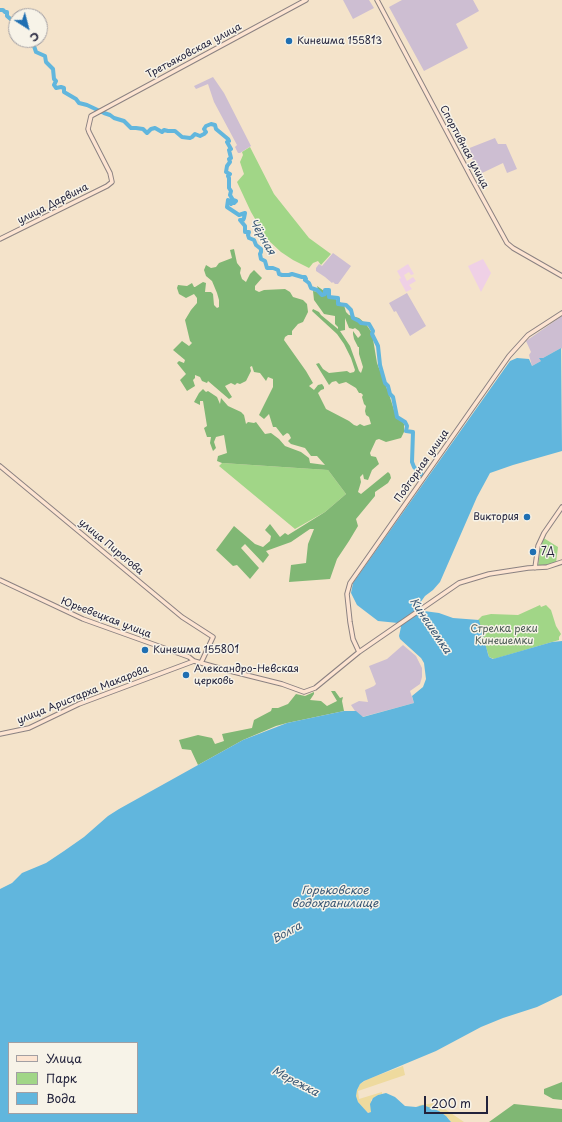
<!DOCTYPE html>
<html>
<head>
<meta charset="utf-8">
<style>
	body { margin:0 }
	#map { position:relative; width:562px; height:1122px; overflow:hidden; background:#f4e3ca; font-family:"Playpen Sans",sans-serif }
	canvas { display:block }
	.legend { position:absolute; left:8px; top:1042px; width:130px; height:72px; box-sizing:border-box; background:#f7f3e8; border:1px solid #a29fa3; margin:0; padding:5px 7px; list-style:none; font-size:12px; color:#22223b }
	.legend li { display:flex; align-items:center; gap:8px; height:20px }
	.legend b { width:20px; border:1px solid #a29fa3 }
	.north { position:absolute; left:8px; top:8px; width:40px; height:40px; box-sizing:border-box; background:#f7f3e8; border:1px solid #a29fa3; border-radius:50%; rotate:144deg; font-size:11px; font-weight:700; line-height:16px; text-align:center; color:#22223b }
	.north::after { content:''; display:block; margin:auto; width:14px; height:18px; background:#1f6fb2; clip-path:polygon(50% 0,100% 100%,50% 72%,0 100%) }
	.scale { position:absolute; left:424px; top:1096px; width:64px; height:18px; box-sizing:border-box; border:2px solid #22223b; border-top:0; padding-left:5px; font-size:12px; line-height:14px; white-space:nowrap; color:#22223b; -webkit-text-stroke:3px #f7f3e8; paint-order:stroke }
</style>
</head>
<body>
<div id="map">
<canvas width="562" height="1122"></canvas>
<ul class="legend">
<li><b style="height:5px;background:#fde4d1"></b>Улица</li>
<li><b style="height:11px;background:#a1d687"></b>Парк</li>
<li><b style="height:11px;background:#61b6dd"></b>Вода</li>
</ul>
<div class="north">С</div>
<div class="scale">200 m</div>
</div>
<script>
const context = document.querySelector('canvas').getContext('2d');
context.lineJoin = 'round';
function paint(path, color) { context.fillStyle = color; context.fill(path, 'evenodd'); }
const shape = rows => new Path2D(rows.map(r => 'M' + r).join(''));
function trace(path, color, width, dash) { context.strokeStyle = color; context.lineWidth = width; context.lineCap = dash ? 'butt' : 'round'; context.setLineDash(dash || []); context.stroke(path); }
function label(font, color, halo, rows, align = 'center') {
  context.font = font + ' "Playpen Sans",sans-serif'; context.lineWidth = 3; context.setLineDash([]); context.textBaseline = 'middle'; context.strokeStyle = halo; context.fillStyle = color; for (const [text, x, y, turn = 0] of rows) {
    context.save(); context.translate(x, y); context.rotate((+turn || 0) * Math.PI / 180); context.textAlign = isNaN(turn) ? turn : align; if (halo) context.strokeText(text, 0, 0); context.fillText(text, 0, 0); context.restore();
  }
}
const built = shape([
	[483,259,491,273,481,292,468,266],
	[408,264,414,274,411,275,409,272,404,275,407,281,413,277,416,281,409,285,412,289,406,292,399,279,401,278,397,271]
]);
const industrial = shape([
	[343,0,369,0,374,8,353,19],
	[402,0,473,0,479,11,456,24,468,48,424,71,389,7],
	[213,77,224,93,251,146,240,153,238,153,235,147,237,145,214,102,208,84,196,89,194,86],
	[495,138,498,144,506,144,517,169,507,173,503,163,480,174,467,149],
	[333,253,351,266,338,284,335,284,333,282,332,283,325,277,316,271,316,268,319,264,322,266],
	[407,293,426,326,410,336,396,311,394,312,389,303],
	[562,316,562,349,561,348,543,358,541,361,532,366,529,355,531,352,526,341],
	[403,645,416,656,422,668,422,677,420,684,410,691,414,703,362,717,355,711,351,705,359,701,368,702,365,690,374,686,376,684,369,666,387,659]
]);
const green = shape([
	[250,147,274,194,309,238,331,254,321,265,318,261,313,263,309,268,293,260,281,252,267,239,251,212,237,182,244,174,240,162,243,155,242,152],
	[222,463,328,470,346,494,325,512,295,529,219,466],
	[542,537,558,547,556,563,538,566],
	[540,605,541,607,546,605,551,610,556,626,561,634,559,637,559,640,494,659,489,657,478,620,482,616,491,614,518,615]
]);
const forest = shape([
	[234,249,237,263,241,268,240,273,242,279,246,282,250,274,254,270,262,278,255,286,255,290,259,292,264,290,285,289,290,292,293,297,303,300,307,304,308,312,303,322,298,324,292,331,292,335,288,335,285,337,284,340,306,371,313,383,309,386,314,390,318,385,322,384,324,387,324,389,321,390,318,393,326,409,349,421,354,425,357,426,360,424,364,426,371,424,369,417,366,415,365,411,366,406,364,404,362,397,363,395,361,393,359,393,356,388,346,382,339,384,336,381,332,382,329,385,316,364,319,363,323,369,329,373,347,371,350,373,354,372,355,370,351,358,344,344,337,334,312,311,313,309,319,312,321,315,338,329,338,327,335,324,335,316,324,314,314,300,313,291,319,292,317,286,344,305,346,312,349,315,359,318,366,324,372,333,377,363,389,394,394,410,396,416,401,418,404,424,404,432,401,438,386,442,379,439,376,440,370,453,371,456,376,457,379,464,372,470,368,480,364,479,363,474,360,477,361,482,358,492,361,494,388,472,390,474,391,478,388,483,375,492,375,496,356,519,358,526,349,541,337,559,330,579,289,582,291,565,306,563,308,544,314,529,310,529,291,542,266,551,269,555,263,563,245,544,241,548,259,568,250,579,237,565,233,566,216,550,234,526,255,544,263,547,270,541,271,536,265,530,270,524,280,537,285,533,288,535,325,512,346,494,328,470,222,463,217,461,218,456,227,453,224,435,216,437,214,442,216,448,213,451,210,443,211,437,207,437,204,428,207,426,203,401,200,401,200,405,194,402,199,393,203,389,206,392,208,391,217,397,220,404,221,398,228,406,241,412,244,415,246,424,248,422,254,423,256,422,265,434,271,433,279,439,285,446,301,452,309,458,310,463,325,465,317,456,311,456,305,448,291,444,288,441,291,438,289,434,287,433,283,436,276,427,273,427,269,414,264,419,259,415,273,387,273,379,268,377,266,381,260,373,254,372,252,366,250,367,251,371,246,381,240,384,237,383,235,385,231,383,225,386,232,397,229,399,208,381,207,383,202,381,200,377,195,375,195,378,193,380,195,386,187,391,180,380,186,374,177,363,179,361,184,363,185,360,173,350,182,341,189,346,192,343,190,341,185,320,191,310,197,303,197,298,194,294,186,298,179,294,177,288,178,285,187,286,192,283,194,287,195,287,203,282,206,283,205,292,211,292,213,294,214,305,217,308,219,307,219,300,217,293,212,281,206,276,204,270,206,265,211,268,216,267,219,263,232,258,230,250],
	[345,318,349,328,353,329,355,328,359,331,361,335,358,338,353,331,353,334,354,339,358,347,359,347,359,354,363,367,361,373,359,371,350,346,340,331,345,330],
	[331,691,335,691,340,698,343,697,342,701,344,711,287,723,276,726,243,740,198,765,191,750,182,749,179,740,198,735,212,738,215,744,224,741,222,734,252,728,254,720,271,711,272,708,278,708,288,704,296,694,305,696,314,692,314,694,310,700,321,701,327,706,337,701],
	[562,1082,562,1100,553,1099,544,1094,544,1089],
	[514,1104,562,1109,562,1122,489,1122]
]);
const sand = shape([
	[403,1066,405,1075,358,1091,359,1099,382,1092,382,1094,378,1095,371,1100,371,1112,369,1113,366,1111,358,1102,356,1096,357,1090,360,1084,368,1079],
	[436,1103,464,1122,451,1122,448,1118,439,1111,424,1106,418,1106,420,1105]
]);
const water = shape([
	[561,348,562,451,513,465,490,473,477,497,440,582,433,590,425,596,420,603,421,607,424,611,439,613,453,618,479,620,488,654,489,657,493,659,552,642,562,641,562,995,537,1007,503,1018,481,1027,436,1051,364,1081,360,1084,357,1090,356,1096,358,1102,368,1113,371,1112,370,1104,373,1098,378,1095,386,1093,395,1097,405,1106,416,1107,423,1105,439,1111,446,1116,451,1122,0,1122,0,889,12,883,22,873,46,863,64,851,84,837,108,816,119,809,243,740,287,723,344,711,356,711,363,717,414,703,412,696,423,687,426,679,424,663,421,658,400,639,399,636,401,627,398,623,378,621,357,605,351,593,353,583,510,361,517,358,529,359,532,366,541,361,539,358,543,358],
	[9,1043,137,1043,137,1113,9,1113]
]);
const river = shape([
	[0,10,3,10,5,12,7,12,7,16,14,22,16,26],
	[27,40,33,43,36,52,45,56,46,62,53,69,54,79,56,81,54,85,56,88,61,87,64,88,64,92,76,99,79,103,87,105,104,113,110,115,114,118,124,121,131,128,136,128,143,129,147,133,151,129,155,128,162,132,164,130,168,131,175,131,182,137,190,138,192,137,195,134,200,136,204,134,206,132,204,129,206,126,211,124,215,125,216,129,228,139,229,141,227,142,231,149,229,150,231,158,229,159,230,162,227,166,226,172,230,174,228,176,229,178,229,188,231,191,230,195,233,200,236,201,234,203,233,202,231,204,230,201,228,200,227,207,239,215,245,213,244,218,243,220,240,220,245,226,245,232,249,232,248,235,249,238,254,240,256,245,261,249,261,252,260,254,261,259,265,261,267,268,273,268,278,270,279,274,282,275,289,275,292,274,302,277,305,277,306,279,305,280,309,283,311,288,317,290,322,295,325,294,325,290,329,290,329,297,338,298,338,304,346,305,351,310,353,318,359,321,361,323,369,324,373,331,372,334,378,346,380,365,385,383,388,386,390,394,393,397,397,417,405,422,407,426,406,431,413,432,412,462,414,467,423,476]
]);
const secondary = shape([
	[377,0,472,179,507,243,513,248,562,276],
	[0,239,107,186,112,182,110,173,89,132,88,129,91,116,306,0],
	[0,466,182,617,213,637,201,663],
	[535,568,538,546,544,533,562,507],
	[0,580,83,619,189,657,194,661,226,670,282,684,304,692,315,688,359,652,459,583,489,574,528,568,547,567,562,562],
	[359,652,353,639,350,622,347,594,350,583,509,356,528,335,562,313],
	[0,734,29,728,79,704,194,661]
]);
const markers = [
	[289,41,4,"#1f6fb2"],
	[527,517,4,"#1f6fb2"],
	[533,552,4,"#1f6fb2"],
	[145,650,4,"#1f6fb2"],
	[186,675,4,"#1f6fb2"]
];
const poiNames = [
	["Кинешма 155813",297,41],
	["Виктория",519,517,"right"],
	["7Д",541,552],
	["Кинешма 155801",153,650],
	["Александро-Невская",194,669],
	["церковь",194,681]
];
const streetNames = [
	["Третьяковская улица",194,51,-28],
	["Спортивная улица",464,147,62],
	["улица Дарвина",53,204,-27],
	["Подгорная улица",422,466,-55],
	["улица Пирогова",111,547,40],
	["Юрьевецкая улица",106,618,21],
	["улица Аристарха Макарова",83,695,-22]
];
const parkNames = [
	["Стрелка реки",504,629],
	["Кинешемки",504,641]
];
const waterNames = [
	["Чёрная",262,237,59],
	["Кинешемка",430,626,56],
	["Горьковское",335,891],
	["водохранилище",335,904],
	["Волга",287,933,-29],
	["Мережка",295,1082,28]
];
paint(built, '#efd0e6');
paint(industrial, '#cdbed2');
paint(green, '#a1d687');
paint(forest, '#80b774');
paint(sand, '#eeda9e');
paint(water, '#61b6dd');
trace(river, '#61b6dd', 4);
trace(secondary, '#8b8282', 5.5);
trace(secondary, '#fde4d1', 3.5);
for (const [x, y, r, color] of markers) { const dot = new Path2D(); dot.arc(x, y, r, 0, 2 * Math.PI); context.fillStyle = color; context.fill(dot); trace(dot, '#f7f3e8', 1.5); }
label('10px', '#22223b', '#f7f3e8', poiNames, 'left');
label('10px', '#22223b', '#f7f3e8', streetNames);
label('10px', '#485852', '#f7f3e8', parkNames);
label('italic 11px', '#385674', '#f7f3e8', waterNames);
</script>
</body>
</html>
